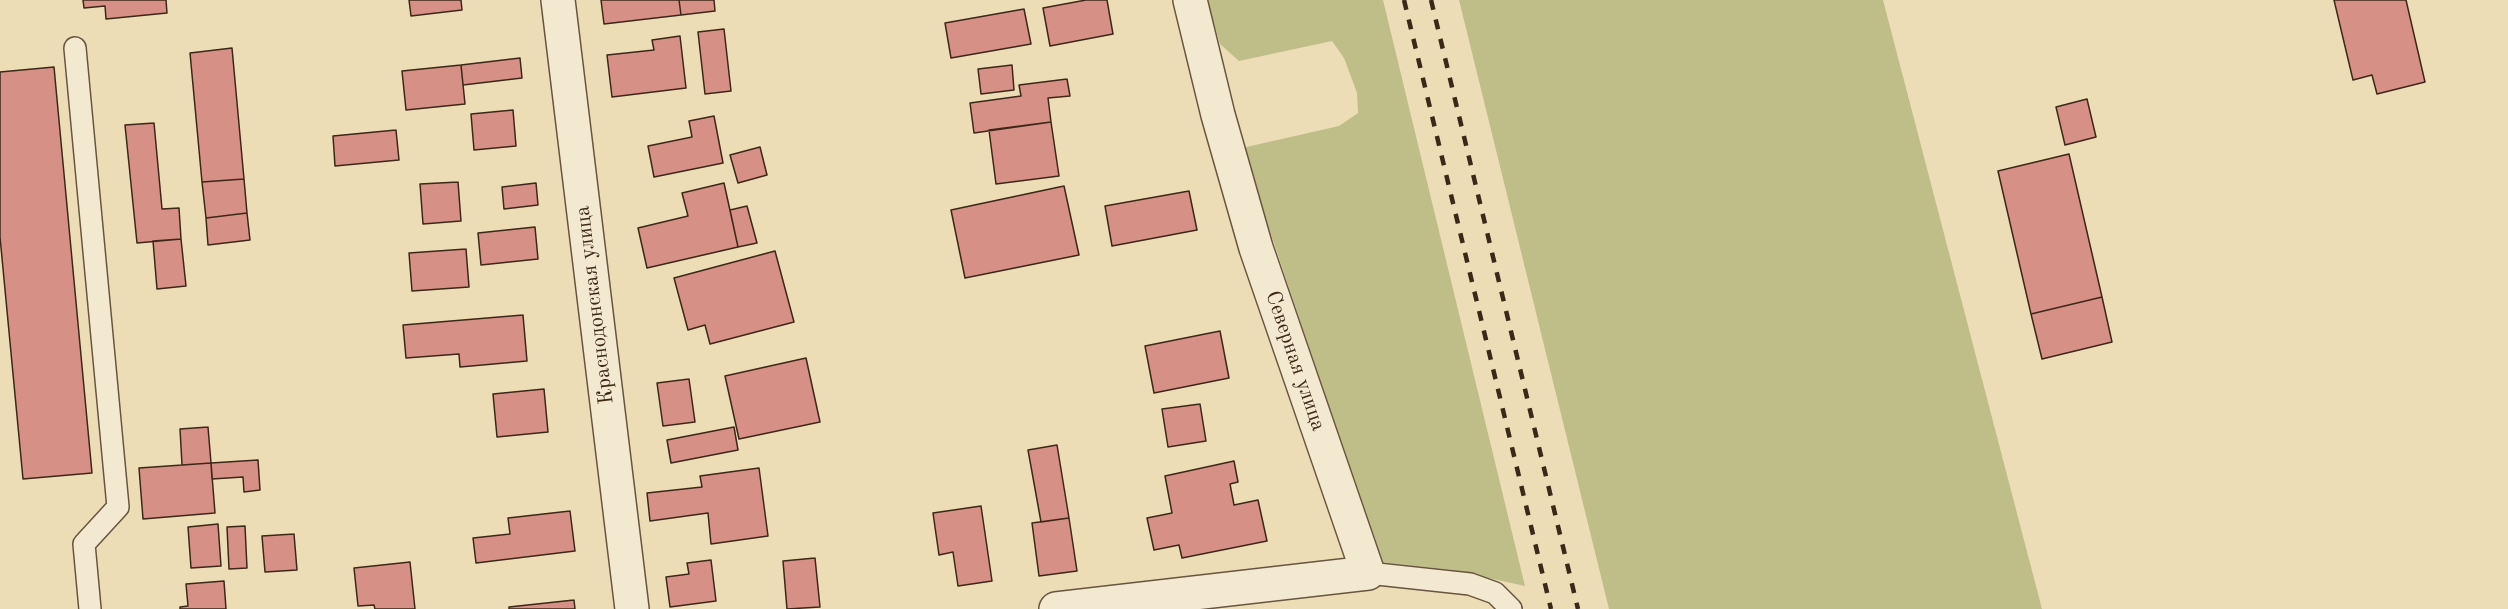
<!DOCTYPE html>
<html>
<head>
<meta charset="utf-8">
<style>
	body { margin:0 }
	canvas { display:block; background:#ecddb6 }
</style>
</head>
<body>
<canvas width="2508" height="609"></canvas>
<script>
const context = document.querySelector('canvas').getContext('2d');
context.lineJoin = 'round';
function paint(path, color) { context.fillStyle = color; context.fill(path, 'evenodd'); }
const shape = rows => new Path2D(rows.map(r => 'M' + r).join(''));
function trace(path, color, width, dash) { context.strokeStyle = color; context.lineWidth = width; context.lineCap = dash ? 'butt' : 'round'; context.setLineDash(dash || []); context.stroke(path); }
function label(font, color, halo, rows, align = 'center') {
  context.font = font + ' "Old Standard TT",serif'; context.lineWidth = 4.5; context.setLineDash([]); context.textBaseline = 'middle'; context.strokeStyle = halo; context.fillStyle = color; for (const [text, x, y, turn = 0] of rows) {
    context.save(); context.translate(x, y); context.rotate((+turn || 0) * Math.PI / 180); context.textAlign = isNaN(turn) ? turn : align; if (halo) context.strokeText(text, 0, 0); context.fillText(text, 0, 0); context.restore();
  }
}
const green = shape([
	[1207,0,1383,0,1525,586,1452,570,1381,562,1242,148,1339,126,1358,113,1357,93,1344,58,1332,41,1239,61,1220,44],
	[1459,0,1883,0,2042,609,1609,609]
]);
const building = shape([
	[83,0,166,0,167,13,106,19,105,6,84,8,83,0],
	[409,0,461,0,462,10,411,16,409,0],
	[601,0,679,0,681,15,604,24,601,0],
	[679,0,714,0,715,11,681,15,679,0],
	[1086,0,1107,0,1113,34,1050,46,1043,8,1086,0],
	[2334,0,2406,0,2425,82,2377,94,2372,75,2353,80,2334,0],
	[1024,9,1031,44,951,58,945,23,1024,9],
	[724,29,731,91,705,94,698,32,724,29],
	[680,36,686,88,612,97,607,55,654,50,652,40,680,36],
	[232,48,244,179,202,182,190,53,232,48],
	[520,58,522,78,463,85,461,65,520,58],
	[461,65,465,104,406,110,402,71,461,65],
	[1012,65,1014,90,981,94,978,69,1012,65],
	[54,67,92,473,23,479,0,237,0,72,54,67],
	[1067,79,1070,96,1048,98,1051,122,974,133,970,103,1021,96,1019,85,1067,79],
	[2087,99,2096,137,2065,145,2056,107,2087,99],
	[513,110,516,146,474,150,471,114,513,110],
	[714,116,723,163,654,177,648,146,692,137,689,121,714,116],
	[1051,122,1059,176,996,184,989,130,1051,122],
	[154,123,162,209,179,208,181,239,137,243,125,125,154,123],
	[396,130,399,160,335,166,333,136,396,130],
	[760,147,767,175,738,183,730,155,760,147],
	[2069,154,2102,297,2031,314,1998,171,2069,154],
	[244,179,247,213,206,218,202,182,244,179],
	[458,182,461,221,423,224,420,184,458,182],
	[536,183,538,205,504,209,502,187,536,183],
	[724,183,738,247,647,268,638,228,688,216,682,193,724,183],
	[1064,186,1079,255,965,278,951,210,1064,186],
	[1189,191,1197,230,1112,246,1105,206,1189,191],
	[747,206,757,243,738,247,730,210,747,206],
	[247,213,250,240,208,245,206,218,247,213],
	[535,227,538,259,481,265,478,233,535,227],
	[181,239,186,286,157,289,153,241,181,239],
	[466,249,469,287,412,291,409,253,466,249],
	[775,251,794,322,710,344,705,325,688,330,674,278,775,251],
	[2102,297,2112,342,2042,359,2031,314,2102,297],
	[523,315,527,361,460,367,459,354,406,358,403,325,523,315],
	[1220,331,1229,378,1154,393,1145,346,1220,331],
	[806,358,820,422,739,439,725,376,806,358],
	[689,379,695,422,663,426,657,383,689,379],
	[544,389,548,432,497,437,493,394,544,389],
	[1200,404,1206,441,1168,447,1162,409,1200,404],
	[208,427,211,463,182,465,180,429,208,427],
	[734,427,738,450,671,463,667,440,734,427],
	[1057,445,1069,518,1041,522,1028,450,1057,445],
	[258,460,260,490,244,492,243,477,212,479,211,463,258,460],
	[1234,461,1238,482,1230,484,1234,505,1258,500,1267,541,1182,558,1179,545,1154,550,1147,518,1172,513,1165,476,1234,461],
	[211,463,215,513,143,519,139,468,211,463],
	[759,468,768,536,711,544,708,513,650,521,647,493,702,487,700,476,759,468],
	[981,506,992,581,958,586,953,552,939,555,933,513,981,506],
	[570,511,575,551,476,563,473,538,510,534,508,518,570,511],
	[1069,518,1077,571,1039,576,1032,523,1069,518],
	[218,524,221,566,191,568,188,527,218,524],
	[245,526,247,568,229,569,227,527,245,526],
	[294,534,297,570,265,572,262,536,294,534],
	[815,558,820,607,787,609,783,561,815,558],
	[711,560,716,601,670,607,666,577,689,574,687,563,711,560],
	[410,562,415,609,375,609,374,605,358,606,354,568,410,562],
	[224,581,226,609,180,609,180,607,188,606,186,584,224,581],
	[574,600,575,609,509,609,509,607,574,600]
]);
const service = shape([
	[75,48,118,507,84,544,90,609],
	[1368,573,1470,584,1495,593,1511,609]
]);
const minor = shape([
	[558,0,632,609],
	[1056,609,1368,573,1256,248,1218,115,1190,0]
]);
const rail = shape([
	[1404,0,1551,609],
	[1431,0,1578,609]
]);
const streetNames = [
	["Краснодонская улица",595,305,-97],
	["Северная улица",1295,361,71]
];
paint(green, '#c0be88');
paint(building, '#d79085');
trace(building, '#3d2719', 1.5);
trace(service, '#695440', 24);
trace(minor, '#695440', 36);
trace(service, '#f3e9d0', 21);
trace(minor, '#f3e9d0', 33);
trace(rail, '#3d2719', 4.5, [10, 10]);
label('21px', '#3d2719', '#f3e9d0', streetNames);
</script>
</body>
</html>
